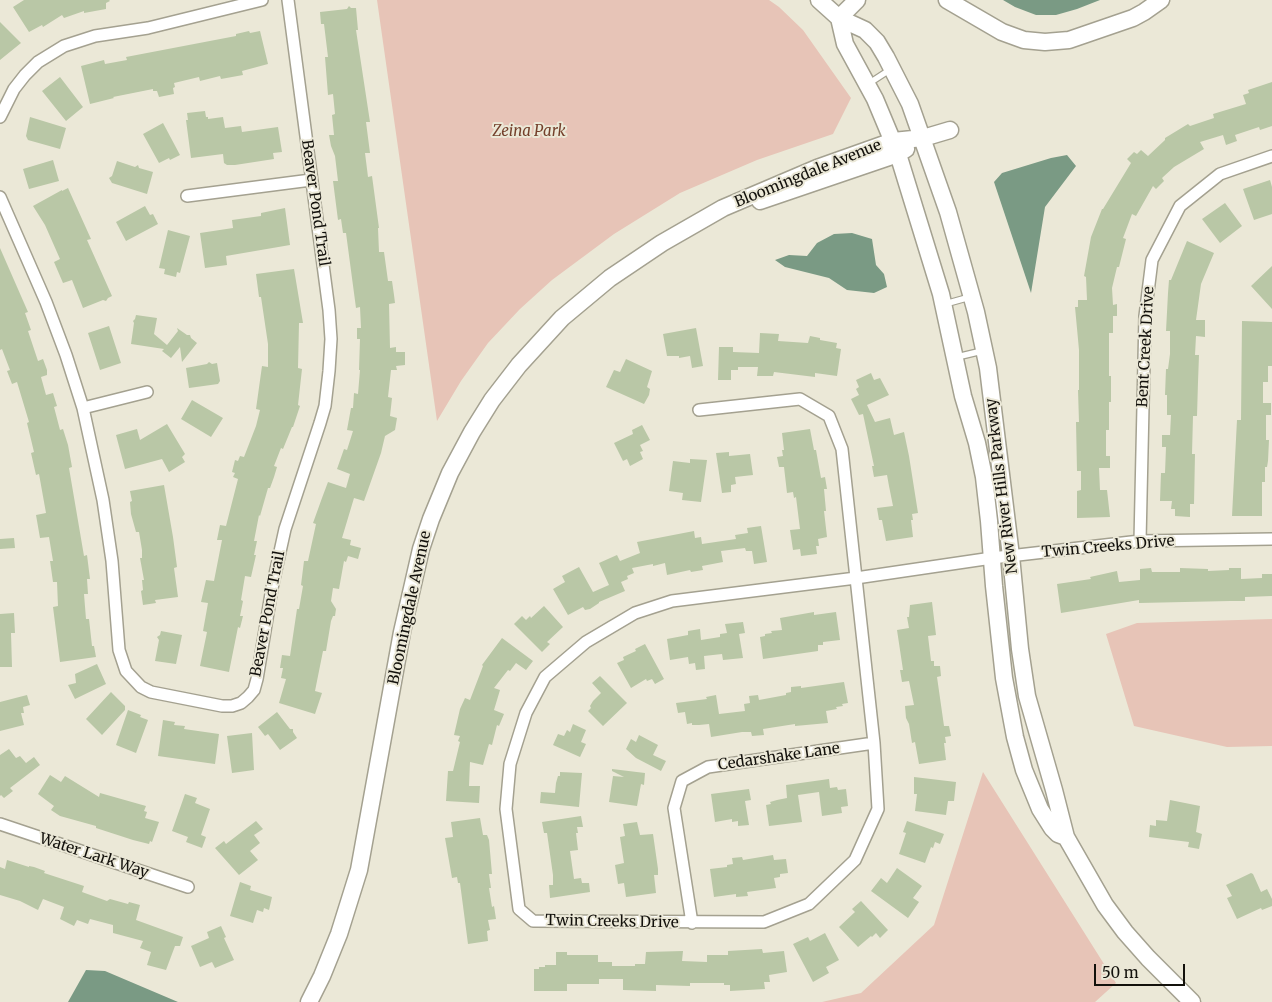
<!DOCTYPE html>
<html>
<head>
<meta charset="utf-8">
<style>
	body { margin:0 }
	#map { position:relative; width:1272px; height:1002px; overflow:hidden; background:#ebe8d7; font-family:Merriweather,serif }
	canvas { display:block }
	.scale { position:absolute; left:1094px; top:964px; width:91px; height:22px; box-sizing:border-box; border:2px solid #13110c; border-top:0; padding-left:6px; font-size:15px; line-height:18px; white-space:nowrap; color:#13110c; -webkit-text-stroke:4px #ebe8d7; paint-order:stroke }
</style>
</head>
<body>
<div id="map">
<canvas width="1272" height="1002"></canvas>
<div class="scale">50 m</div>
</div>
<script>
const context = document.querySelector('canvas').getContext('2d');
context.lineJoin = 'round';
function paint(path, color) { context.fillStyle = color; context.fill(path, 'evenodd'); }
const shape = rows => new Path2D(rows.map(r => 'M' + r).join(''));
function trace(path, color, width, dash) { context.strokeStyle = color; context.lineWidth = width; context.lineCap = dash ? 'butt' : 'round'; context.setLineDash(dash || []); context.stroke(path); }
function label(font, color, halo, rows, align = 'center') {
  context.font = font + ' Merriweather,serif'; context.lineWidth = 4; context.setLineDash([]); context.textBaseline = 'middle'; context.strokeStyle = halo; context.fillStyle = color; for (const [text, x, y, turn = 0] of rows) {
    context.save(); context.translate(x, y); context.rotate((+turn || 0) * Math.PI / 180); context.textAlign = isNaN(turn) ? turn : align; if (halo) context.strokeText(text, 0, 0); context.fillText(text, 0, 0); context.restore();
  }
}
const green = shape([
	[377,0,769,0,779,7,803,30,851,98,833,134,757,160,680,193,614,234,552,280,520,309,488,343,461,381,437,421],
	[1272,619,1272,746,1227,747,1134,726,1106,634,1137,623],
	[983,772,1116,983,1095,1002,822,1002,861,993,934,925]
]);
const water = shape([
	[1003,0,1100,0,1077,9,1056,15,1036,15,1015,7],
	[1067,155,1076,166,1045,207,1031,293,994,182,1002,173,1051,158],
	[852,233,872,239,876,265,884,274,887,287,874,293,847,290,829,278,785,267,775,260,789,255,807,256,817,243,834,234],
	[86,970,105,971,178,1002,68,1002]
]);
const building = shape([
	[24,0,109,0,110,1,106,3,106,9,84,13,84,11,64,18,62,15,43,27,42,25,29,32,13,7],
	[349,6,351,8,356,8,358,30,356,30,370,122,366,122,370,153,365,153,368,177,372,176,379,228,378,228,379,252,384,252,388,281,392,281,394,295,395,303,389,304,390,348,396,347,396,352,405,352,405,365,396,366,397,370,391,370,388,397,392,398,390,416,397,418,395,430,385,436,381,453,364,501,354,498,342,538,351,540,350,545,361,548,358,559,348,556,346,562,344,561,339,589,333,588,331,601,336,609,335,616,333,616,331,621,326,651,323,651,315,691,322,693,315,714,279,703,286,679,281,678,283,668,280,668,282,655,290,656,297,609,299,609,303,586,301,585,304,561,308,561,316,524,313,523,322,498,328,482,346,488,350,474,337,469,344,449,347,450,353,431,347,430,351,408,353,408,354,393,358,394,360,370,359,370,360,339,357,339,357,328,361,328,360,307,356,308,346,233,343,233,341,219,338,220,333,181,338,181,335,156,331,146,329,135,334,135,332,115,335,114,333,94,328,95,325,57,328,57,324,24,321,24,320,12,347,9],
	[0,22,21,43,0,60],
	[249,31,250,33,260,31,268,64,242,71,243,75,221,79,220,76,200,81,199,77,174,83,175,87,173,88,174,94,159,97,157,91,153,91,153,89,113,97,114,98,90,104,81,66,104,60,105,64,127,60,126,57,236,36,236,34],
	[60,77,83,107,66,121,42,91],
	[1272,82,1272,126,1260,130,1259,127,1235,135,1237,141,1226,145,1223,135,1200,142,1204,149,1174,167,1162,178,1164,181,1156,189,1153,186,1136,216,1132,214,1123,238,1126,239,1119,267,1117,267,1112,288,1113,305,1117,304,1117,316,1113,316,1113,333,1109,333,1109,376,1111,376,1111,402,1109,402,1109,430,1106,430,1106,456,1110,456,1110,468,1099,468,1100,490,1107,490,1110,517,1077,518,1077,491,1081,490,1081,471,1077,471,1076,422,1079,422,1078,390,1079,390,1079,350,1075,307,1078,307,1078,300,1087,300,1086,277,1084,276,1091,237,1102,209,1103,209,1131,163,1127,159,1134,152,1137,154,1141,150,1148,156,1165,140,1165,138,1188,124,1190,126,1214,118,1213,114,1246,104,1243,95,1249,93,1248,90],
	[205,111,206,117,208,117,208,119,223,117,225,128,241,126,242,132,278,127,282,152,273,153,274,159,235,165,227,165,224,163,223,154,191,158,186,120,188,120,187,113],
	[30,117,66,128,60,149,28,140,26,136],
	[163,123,180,155,170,160,169,158,159,163,143,134],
	[53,160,59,181,29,189,23,169],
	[117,161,135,167,138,165,139,168,153,172,147,194,112,183,109,178,112,176],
	[1270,180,1272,187,1272,214,1254,220,1243,189],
	[68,188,91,239,87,240,112,296,108,298,106,301,103,300,83,308,72,280,63,283,54,262,60,259,45,225,33,206,62,190,62,191],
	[1225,203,1242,226,1220,243,1202,219],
	[145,206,150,215,153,214,158,224,126,241,116,222],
	[285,208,290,245,226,256,227,265,205,268,200,233,233,228,232,220,261,216,261,213],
	[168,230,190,236,180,273,177,272,176,277,164,274,165,269,159,268],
	[1187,241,1214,253,1201,284,1196,320,1205,320,1205,337,1196,336,1195,355,1199,355,1198,382,1197,416,1193,416,1192,454,1195,454,1194,504,1190,504,1190,517,1175,516,1175,509,1171,509,1172,501,1160,501,1161,473,1165,473,1166,447,1162,447,1162,435,1170,435,1171,415,1167,415,1167,395,1165,395,1166,369,1168,369,1170,354,1170,331,1166,331,1168,293,1169,280,1171,280],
	[0,248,28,312,25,313,31,330,28,331,38,361,43,359,47,370,47,375,41,377,46,395,53,393,57,406,54,407,60,430,63,429,68,445,72,467,69,468,84,556,87,555,90,579,87,579,88,594,84,594,86,619,89,619,92,646,94,646,96,657,60,662,53,607,58,606,57,582,53,582,50,561,53,561,49,537,40,538,36,515,46,513,39,474,36,475,31,453,34,452,27,423,29,422,17,382,12,384,7,371,10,370,2,349,0,350],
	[1272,266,1272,309,1251,286],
	[294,269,303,323,299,323,298,368,302,369,298,405,300,406,293,427,292,427,283,449,281,448,274,466,277,467,274,477,270,488,268,488,260,516,259,515,254,541,257,541,254,555,256,555,251,577,245,576,241,600,243,601,240,616,243,616,240,628,238,627,229,672,200,666,207,632,203,631,208,603,201,602,206,580,214,581,222,540,217,540,220,525,226,526,238,479,233,477,235,473,232,472,235,460,238,461,240,456,244,457,256,426,260,410,256,409,262,366,268,367,268,344,261,297,259,297,256,274],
	[136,315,157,318,154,334,167,345,178,331,177,328,187,335,190,335,191,338,197,343,182,362,180,347,171,358,162,351,164,349,131,344,134,323,133,321,135,319],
	[1242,321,1272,322,1272,366,1268,366,1268,382,1263,382,1263,403,1271,403,1271,415,1266,415,1266,440,1269,440,1268,461,1267,467,1265,467,1265,482,1262,482,1262,516,1232,516,1237,420,1241,420],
	[109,326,121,363,100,370,88,333],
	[696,328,703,366,692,368,690,356,679,358,679,356,667,356,663,334],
	[760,333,779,334,778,341,808,343,810,336,820,338,820,340,837,343,836,348,841,349,837,376,815,373,815,377,774,372,773,376,757,376,758,367,738,367,738,370,731,370,731,380,718,380,719,347,733,347,733,352,759,353],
	[626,359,652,371,647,387,650,389,649,395,644,404,606,387,614,370,620,372],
	[209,362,212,364,217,363,220,381,218,384,189,388,186,368,207,364],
	[871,373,874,380,880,378,889,395,867,405,875,422,890,418,894,435,904,432,909,456,918,513,912,514,913,520,911,520,913,537,886,541,882,520,879,520,877,508,893,506,889,486,887,475,874,477,872,466,874,466,863,414,859,415,851,399,859,395,856,389,859,387,856,380],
	[192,400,223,418,211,437,181,419],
	[167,424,185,454,182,457,185,462,169,472,162,459,125,469,116,435,137,429,140,440],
	[642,425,650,440,640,445,643,451,640,452,643,459,630,466,627,459,623,461,614,443,633,434,632,430],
	[810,429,814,450,816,450,821,478,825,477,827,489,824,489,826,511,824,511,827,537,818,539,819,546,816,546,817,554,801,556,800,549,793,550,790,530,800,529,796,497,794,498,793,492,787,493,784,467,779,467,777,457,783,456,782,450,784,450,782,433],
	[729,452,729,456,750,454,753,475,735,477,736,484,731,485,731,492,722,493,716,453],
	[690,459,707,460,701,502,682,500,683,493,669,491,673,461,690,463],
	[164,485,173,537,177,567,174,568,178,597,155,600,156,603,143,605,141,591,143,590,142,580,144,580,140,558,142,558,142,550,139,532,136,532,131,514,130,502,132,501,130,491],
	[761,526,767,562,754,564,752,551,746,551,745,548,721,551,723,562,702,566,703,570,691,572,690,570,667,575,665,563,653,566,653,564,632,568,634,573,627,576,628,579,621,582,625,591,599,602,599,603,590,609,585,610,583,607,568,615,553,589,565,582,562,576,579,567,593,592,609,585,599,563,617,555,620,561,640,553,637,542,694,531,695,538,701,537,702,544,736,539,735,535,748,533,747,528],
	[14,538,15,548,0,549,0,539],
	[1151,568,1152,572,1180,572,1180,568,1208,569,1208,571,1229,570,1229,568,1241,568,1241,579,1262,578,1262,574,1272,574,1272,596,1245,597,1245,601,1230,601,1139,603,1139,600,1061,613,1057,584,1091,579,1090,577,1117,571,1119,582,1140,580,1140,569],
	[932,602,936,635,928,636,931,661,934,661,934,666,940,666,941,676,937,677,944,726,949,726,951,736,945,737,946,743,944,743,946,760,919,764,915,742,912,743,909,724,906,718,905,706,914,705,909,681,902,682,900,670,903,670,897,630,909,628,907,617,909,617,910,605],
	[544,606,563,627,547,642,550,644,542,652,514,624,522,616,526,620,530,616,531,618],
	[814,612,814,615,836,612,840,640,823,642,823,645,818,645,818,651,763,659,760,637,765,636,765,634,772,633,771,631,782,630,780,618],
	[14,613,15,633,11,633,12,667,0,667,0,614],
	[743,622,745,633,739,634,743,658,723,660,722,654,704,656,705,669,696,670,695,663,689,664,688,657,670,660,667,639,688,635,688,631,700,629,701,640,720,637,720,634,727,633,725,624],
	[161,631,182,635,176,664,155,661,159,640,157,637,160,635],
	[502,638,533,661,526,670,516,663,510,671,508,670,494,688,500,690,494,710,504,714,499,726,497,725,492,745,489,744,483,765,470,762,469,786,480,786,479,803,446,801,448,771,453,771,460,742,458,741,460,736,454,735,460,709,465,698,470,700,483,666,482,665],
	[645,644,664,679,655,684,652,679,647,681,646,679,631,688,617,663,624,660,623,657,636,651,635,649],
	[97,664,106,684,75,699,68,685,76,683,75,674],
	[600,676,627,703,603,726,588,711,591,708,590,706,593,701,601,693,592,683],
	[844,682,848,703,842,704,843,706,836,707,837,709,826,711,828,723,795,726,795,724,763,729,764,735,752,736,751,732,742,732,711,737,709,724,699,725,692,725,692,723,687,724,685,712,678,713,676,703,707,699,706,697,716,695,719,714,745,711,744,704,750,703,749,696,758,695,759,700,786,695,786,693,791,692,791,687,801,686,801,688],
	[111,692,125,706,125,710,102,735,86,719],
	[27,695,30,705,23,707,24,713,21,713,24,725,0,731,0,702],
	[128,710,141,715,140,717,148,720,136,753,116,745],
	[277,712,290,729,293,729,293,732,297,738,280,750,268,734,265,736,258,727],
	[163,720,175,722,174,725,185,726,184,729,219,734,215,764,158,756],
	[573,724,586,730,581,742,586,744,580,757,553,745,558,734,564,736,567,730,570,732],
	[252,733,254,770,232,773,227,736],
	[639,735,658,745,653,755,666,761,661,771,636,758,626,749,631,739,636,742],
	[9,749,16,758,20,756,26,763,34,757,40,765,10,788,13,791,4,798,1,795,0,796,0,755],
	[612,769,645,773,644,785,641,784,637,806,609,802,613,776,624,777,612,771],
	[560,772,582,773,579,807,540,803,541,792,555,793,556,783,558,776,560,776],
	[50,775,61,782,65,776,99,797,100,793,146,806,144,811,147,812,145,818,159,822,152,842,150,841,149,844,133,840,96,828,96,826,60,816,51,810,54,806,38,794],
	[914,777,956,782,954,801,948,801,946,815,915,811,917,794,914,794],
	[829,779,830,788,837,787,838,790,846,789,848,806,841,807,842,813,822,816,819,792,798,795,802,822,769,826,766,805,771,804,770,802,777,800,787,798,786,785],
	[749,789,751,800,745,801,749,825,738,826,738,821,732,822,732,819,715,822,711,794],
	[185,794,197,798,195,803,210,809,201,835,206,837,202,848,186,842,188,837,172,831],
	[1170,800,1200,806,1196,832,1202,834,1199,849,1188,847,1189,842,1149,837,1150,825,1156,826,1156,820,1167,821],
	[581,816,583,827,577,827,578,833,576,833,578,850,570,851,574,879,581,878,582,883,589,883,590,892,550,898,549,885,553,885,553,875,547,833,544,833,542,822],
	[480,818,483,835,487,835,489,840,492,874,489,874,491,888,489,888,492,907,494,906,496,919,488,920,490,930,487,931,488,941,468,944,460,883,458,883,457,877,452,878,445,838,453,837,451,822],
	[256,821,263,829,254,835,260,843,250,851,258,860,239,875,215,848,224,841,226,844],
	[907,821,944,834,940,844,935,842,933,848,931,847,925,863,899,854,906,833,903,832],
	[637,822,640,835,653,834,658,869,658,875,654,875,656,893,626,897,624,883,618,884,615,865,624,863,620,837,625,836,623,824],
	[773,855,774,860,786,859,788,873,780,874,780,877,774,878,776,888,747,892,748,896,736,897,736,894,714,897,710,869,727,867,727,865,733,864,732,858,742,857,743,860],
	[7,860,29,867,29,866,34,867,45,871,44,873,84,886,82,892,107,901,110,899,128,904,129,902,140,905,136,920,183,937,180,946,175,946,166,970,147,965,151,952,140,948,143,941,113,933,113,925,90,919,88,924,77,920,74,926,60,919,64,907,43,899,38,910,20,901,0,895,0,867,5,869],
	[897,868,922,886,913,898,919,902,908,918,871,891,881,878,887,883],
	[1251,873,1253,874,1261,892,1267,889,1272,899,1272,906,1262,910,1261,908,1237,919,1227,898,1232,896,1226,885],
	[240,882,251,886,250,890,272,897,269,910,264,908,263,912,257,910,253,923,230,916],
	[861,901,888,930,880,938,876,933,872,937,871,936,858,947,839,927,855,912,852,909],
	[221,926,226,937,224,938,234,960,215,968,212,962,200,967,191,946,209,938,207,932],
	[825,933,839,960,826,967,829,973,813,982,793,944,808,937,810,941],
	[762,949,763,953,784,951,787,972,769,975,770,982,764,982,765,989,730,991,730,985,724,985,724,983,690,983,690,986,656,985,656,991,623,990,623,979,599,979,599,984,567,984,567,991,534,991,534,969,539,969,539,967,545,967,545,965,556,965,556,952,567,952,567,955,598,955,598,962,612,962,612,966,635,966,635,964,645,964,646,952,683,951,682,961,707,962,707,955,728,955,728,951]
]);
const lane = shape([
	[868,84,891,69],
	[945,304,970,297],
	[957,357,982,351]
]);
const street = shape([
	[0,117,14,89,25,75,38,62,64,46,95,36,148,28,262,0],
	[187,196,311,180],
	[0,197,46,302,66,355,83,408,103,500,112,561,119,650,126,671,141,687,151,692,222,706,232,706,241,703,248,697,254,690,257,679,272,588,285,529,320,423,325,406,329,371,331,339,329,310,288,0],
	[83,408,147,392],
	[699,410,800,399,829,416,842,449,856,578,874,743,878,809,855,860,809,904,764,922,533,921,519,909,506,809,510,764,526,713,545,677,586,642,635,613,672,601,856,578,992,558,1140,541,1272,539],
	[1140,541,1145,316,1152,260,1180,206,1220,174,1272,156],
	[0,824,188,887],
	[692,923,674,808,682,781,708,767,874,743]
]);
const secondary = shape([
	[819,0,839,18,865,30,877,42,886,57,910,104,948,212,976,312,988,368,1011,556,1020,649,1027,696,1054,790,1066,837,1105,905,1125,932,1148,958,1192,1002],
	[947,0,1002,32,1024,40,1045,42,1069,40,1133,18,1144,12,1161,0],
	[839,18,845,44,875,99,898,154,941,294,963,396,977,443,984,477,989,521,994,586,1004,678,1015,737,1024,770,1040,809,1052,828,1058,834,1066,837],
	[839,18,857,0],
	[760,201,898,154,906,149],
	[309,1002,322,976,339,934,359,870,402,632,421,549,431,519,450,473,472,432,492,400,519,365,562,318,610,278,662,243,723,208,817,168,893,141,923,138,950,130]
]);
const parkNames = [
	["Zeina Park",529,132]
];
const streetNames = [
	["Bloomingdale Avenue",808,174,-22],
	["Beaver Pond Trail",315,203,82],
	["Bent Creek Drive",1146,347,-87],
	["New River Hills Parkway",1002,486,-97],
	["Twin Creeks Drive",1108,547,-5],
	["Bloomingdale Avenue",410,608,-78],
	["Beaver Pond Trail",268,614,-79],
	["Cedarshake Lane",779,757,-8],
	["Water Lark Way",94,856,18],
	["Twin Creeks Drive",612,922,1]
];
paint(green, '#e7c4b7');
paint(water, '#7a9a84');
paint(building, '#b9c7a6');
trace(lane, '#a4a190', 8);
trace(street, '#a4a190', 14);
trace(secondary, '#a4a190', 19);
trace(lane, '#fff', 5.5);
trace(street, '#fff', 11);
trace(secondary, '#fff', 16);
label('italic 15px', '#74402b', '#ebe8d7', parkNames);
label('15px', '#13110c', '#ebe8d7', streetNames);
</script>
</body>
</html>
